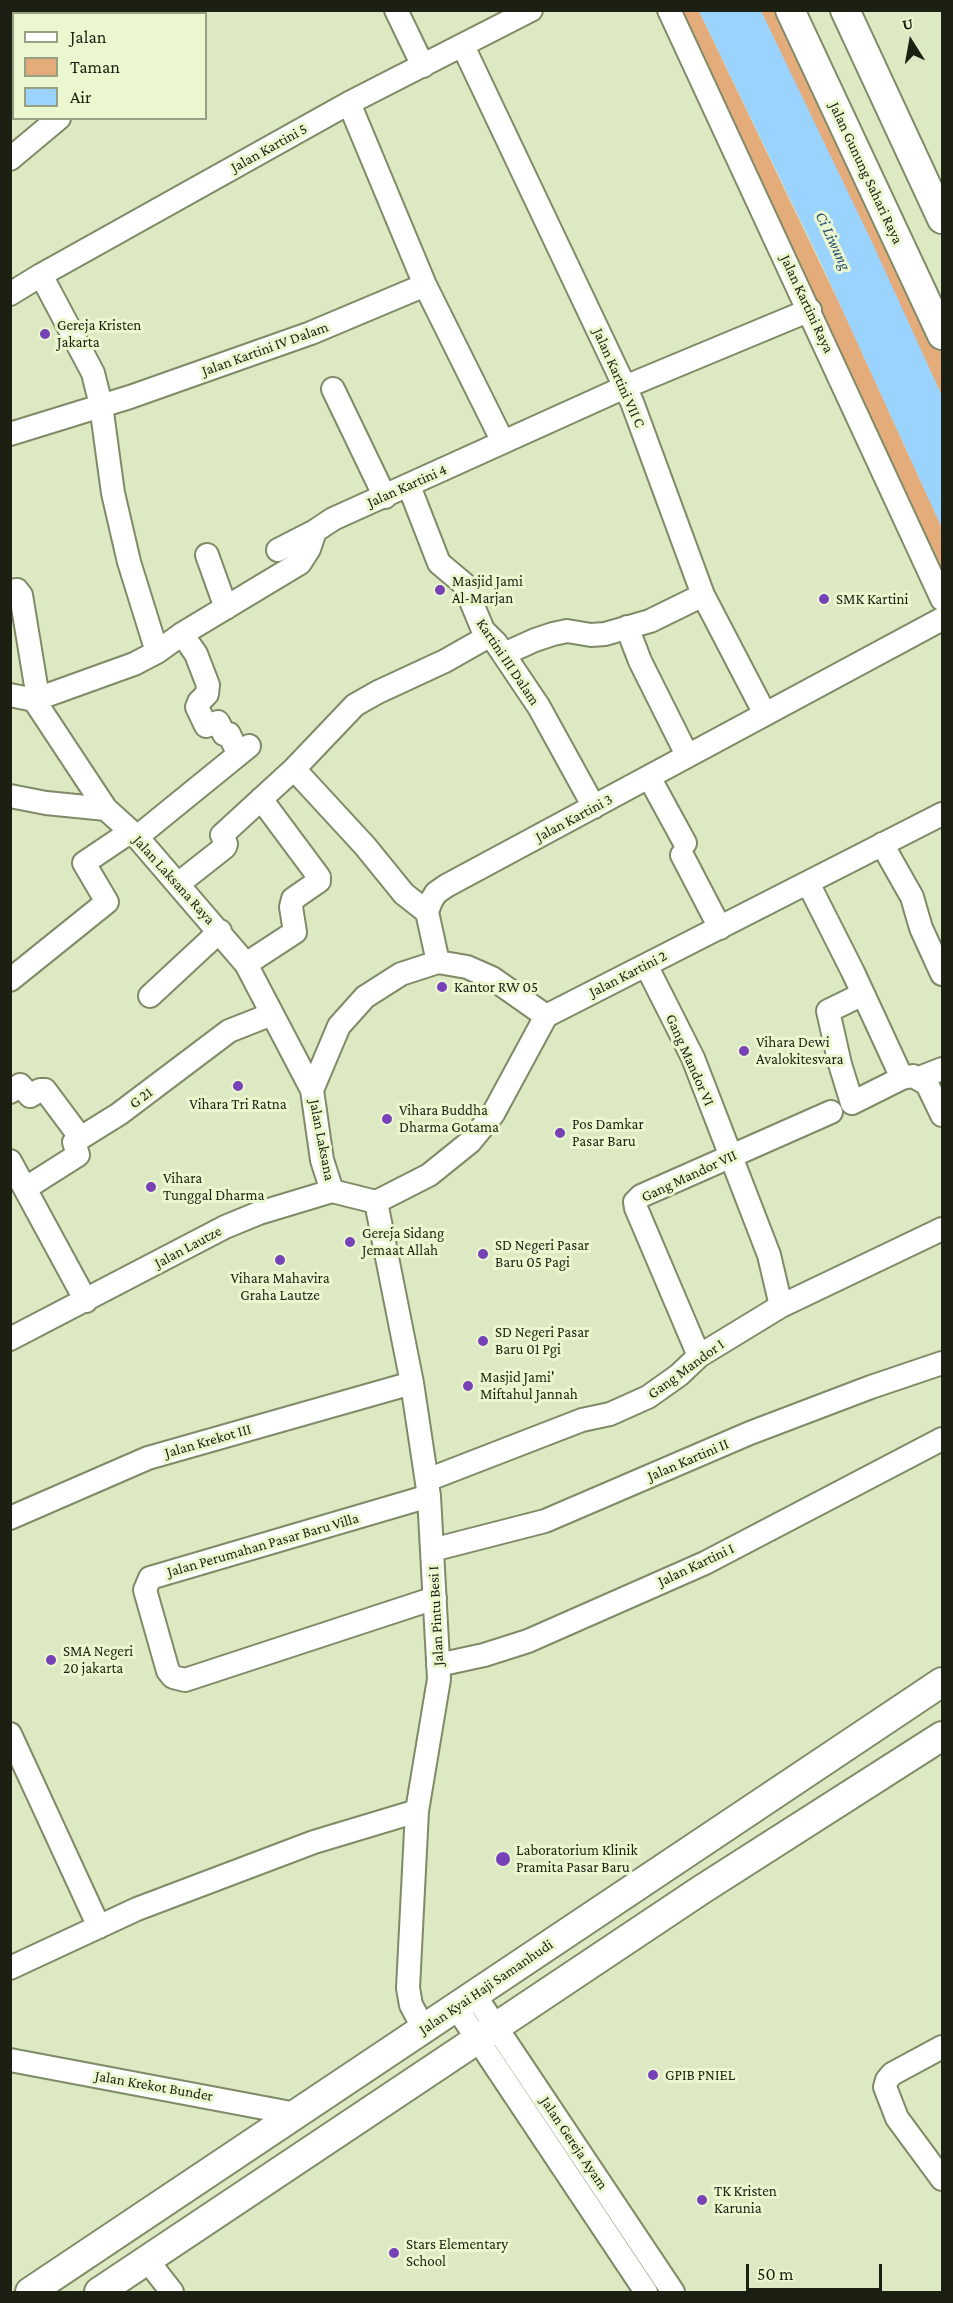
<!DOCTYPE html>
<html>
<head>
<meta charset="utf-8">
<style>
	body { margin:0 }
	#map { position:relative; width:953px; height:2303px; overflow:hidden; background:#dde9c2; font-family:"Crimson Pro",serif }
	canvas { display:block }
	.frame { position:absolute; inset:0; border:12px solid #1c2012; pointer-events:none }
	.legend { position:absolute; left:12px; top:12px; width:195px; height:108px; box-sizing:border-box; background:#ebf7cf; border:2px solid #98a183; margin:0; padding:8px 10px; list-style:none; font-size:18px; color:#1c2012 }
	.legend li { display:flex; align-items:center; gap:12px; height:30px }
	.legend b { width:30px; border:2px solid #98a183 }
	.north { position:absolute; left:881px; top:12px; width:60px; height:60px; -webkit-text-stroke:4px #ebf7cf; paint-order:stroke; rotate:349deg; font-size:16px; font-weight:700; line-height:24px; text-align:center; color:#1c2012 }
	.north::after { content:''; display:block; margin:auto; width:21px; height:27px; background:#1c2012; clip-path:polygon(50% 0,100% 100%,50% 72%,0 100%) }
	.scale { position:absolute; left:746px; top:2264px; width:136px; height:27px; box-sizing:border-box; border:3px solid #1c2012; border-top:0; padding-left:8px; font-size:18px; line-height:21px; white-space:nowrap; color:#1c2012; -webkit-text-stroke:4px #ebf7cf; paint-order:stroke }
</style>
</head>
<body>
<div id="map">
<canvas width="953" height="2303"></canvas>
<div class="frame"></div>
<ul class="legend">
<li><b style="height:8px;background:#fff"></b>Jalan</li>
<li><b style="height:16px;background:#e5ac7b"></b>Taman</li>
<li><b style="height:16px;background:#99d3fe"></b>Air</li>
</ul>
<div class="north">U</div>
<div class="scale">50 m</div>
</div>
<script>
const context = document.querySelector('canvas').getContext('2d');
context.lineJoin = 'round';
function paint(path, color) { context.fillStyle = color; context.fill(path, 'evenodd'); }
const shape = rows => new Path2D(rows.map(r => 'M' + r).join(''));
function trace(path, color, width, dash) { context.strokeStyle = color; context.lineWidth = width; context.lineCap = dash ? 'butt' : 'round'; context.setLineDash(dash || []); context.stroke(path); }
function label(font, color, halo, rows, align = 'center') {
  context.font = font + ' "Crimson Pro",serif'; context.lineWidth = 6; context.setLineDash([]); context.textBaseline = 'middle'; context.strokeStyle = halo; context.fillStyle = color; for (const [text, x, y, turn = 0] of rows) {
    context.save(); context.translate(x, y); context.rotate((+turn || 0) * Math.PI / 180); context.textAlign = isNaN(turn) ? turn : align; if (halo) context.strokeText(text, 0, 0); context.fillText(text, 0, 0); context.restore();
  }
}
const green = shape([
	[669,11,699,11,843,311,942,528,942,598],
	[761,11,790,11,942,335,942,396]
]);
const water = shape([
	[699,11,761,11,871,240,942,396,942,528,821,263]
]);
const minor = shape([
	[396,10,423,66],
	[669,10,942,599],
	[154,14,156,10],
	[463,46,632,402,703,595,765,714],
	[349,103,425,285,503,442],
	[10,159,59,118],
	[41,275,93,373,101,405,113,493,129,562,157,652],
	[10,294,41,275,349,103,531,10],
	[333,389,385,497],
	[10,434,130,397,311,333,425,285],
	[409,486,439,563,464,584,483,630,496,643,539,707,594,807],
	[278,550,315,531],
	[207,555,226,608],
	[10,591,17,590,21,595,38,698],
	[627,627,640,661,687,755],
	[182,634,196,654,208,685,207,694,199,702,197,707,206,726,218,722,224,734,229,734,238,753],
	[504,654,535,640,553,634,567,631,591,635,605,634,650,621,703,595],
	[10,695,34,700,106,809,137,837,246,964,312,1090,322,1160,332,1191],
	[34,700,134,664,157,652,182,634,300,563,309,549,315,531,333,519,625,387,810,310],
	[294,769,365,846,404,894,427,912],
	[649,777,685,843],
	[10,796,46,803,106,809],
	[137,837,249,746],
	[882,844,912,897,921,928,942,974],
	[682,855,720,928],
	[808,883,853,972,902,1078],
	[178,884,225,847,226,844,222,835,294,769,355,705,378,692,445,661,489,636],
	[438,962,427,912,431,901,436,893,446,886,942,619],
	[246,964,295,932,291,907,293,899,319,881,319,877,261,799],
	[646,965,693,1058,769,1255,781,1306],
	[10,980,107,902,84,863,130,832],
	[863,994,828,1011,840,1064,852,1103,902,1078,913,1076,927,1084,942,1115],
	[150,996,220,931],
	[919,1078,942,1069],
	[312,1090,339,1026,365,997,401,974,438,962,467,967,492,978,546,1016],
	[10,1092,20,1085,30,1096,40,1090,45,1090,80,1137],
	[10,1161,86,1301],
	[26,1188,78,1155,74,1142,119,1114,229,1031,272,1014],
	[376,1202,412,1383,429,1496,439,1679,417,1811,408,1988,411,2005,424,2029],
	[376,1202,429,1175,470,1142,493,1114,546,1016,942,814],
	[10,1339,225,1227,259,1213,332,1191,376,1202],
	[699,1356,636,1208,635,1202,641,1196,831,1112],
	[427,1480,582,1420,610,1414,648,1397,679,1375,699,1356,781,1306,942,1229],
	[429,1496,150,1578,145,1590,168,1671,173,1677,185,1680,435,1598],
	[10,1518,148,1458,412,1383],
	[432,1550,545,1521,750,1433,871,1387,942,1363],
	[438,1665,484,1655,528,1641,705,1563,942,1439],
	[10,1734,99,1927],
	[10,1968,137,1909,314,1842,417,1811],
	[474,1994,673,2292],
	[456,2007,646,2292],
	[942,2047,892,2074,887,2080,885,2087,897,2118,942,2179],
	[10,2060,296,2114],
	[147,2260,172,2292]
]);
const major = shape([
	[790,10,942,335],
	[845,10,942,219],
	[30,2292,942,1682],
	[99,2292,701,1890,942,1736]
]);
const markers = [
	[45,334,6,"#7741b8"],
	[440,590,6,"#7741b8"],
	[824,599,6,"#7741b8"],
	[442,987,6,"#7741b8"],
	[744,1051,6,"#7741b8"],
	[238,1086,6,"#7741b8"],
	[387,1119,6,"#7741b8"],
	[560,1133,6,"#7741b8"],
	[151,1187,6,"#7741b8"],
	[350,1242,6,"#7741b8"],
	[483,1254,6,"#7741b8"],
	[280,1260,6,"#7741b8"],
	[483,1341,6,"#7741b8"],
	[468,1386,6,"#7741b8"],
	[51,1660,6,"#7741b8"],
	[503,1859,8,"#7741b8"],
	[653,2075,6,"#7741b8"],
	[702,2200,6,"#7741b8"],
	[394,2253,6,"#7741b8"]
];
const streetNames = [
	["Jalan Kartini 5",269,148,-29],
	["Jalan Gunung Sahari Raya",866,173,65],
	["Jalan Kartini Raya",807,304,65],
	["Jalan Kartini IV Dalam",265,349,-20],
	["Jalan Kartini VII C",619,378,66],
	["Jalan Kartini 4",407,486,-24],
	["Kartini III Dalam",508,662,56],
	["Jalan Kartini 3",574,818,-28],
	["Jalan Laksana Raya",174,880,48],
	["Jalan Kartini 2",628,974,-27],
	["Gang Mandor VI",690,1060,66],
	["G 21",141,1098,-37],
	["Jalan Laksana",322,1140,79],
	["Gang Mandor VII",689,1176,-25],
	["Jalan Lautze",188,1247,-28],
	["Gang Mandor I",686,1369,-36],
	["Jalan Krekot III",208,1441,-16],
	["Jalan Kartini II",688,1460,-23],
	["Jalan Perumahan Pasar Baru Villa",263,1545,-16],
	["Jalan Kartini I",696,1565,-25],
	["Jalan Pintu Besi I",436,1616,-93],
	["Jalan Kyai Haji Samanhudi",486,1987,-34],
	["Jalan Krekot Bunder",154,2086,10],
	["Jalan Gereja Ayam",574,2143,56]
];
const poiNames = [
	["Gereja Kristen",57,325],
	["Jakarta",57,342],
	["Masjid Jami",452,581],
	["Al-Marjan",452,598],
	["SMK Kartini",836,599],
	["Kantor RW 05",454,987],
	["Vihara Dewi",756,1042],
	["Avalokitesvara",756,1059],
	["Vihara Tri Ratna",238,1104,"center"],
	["Vihara Buddha",399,1110],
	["Dharma Gotama",399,1127],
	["Pos Damkar",572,1124],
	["Pasar Baru",572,1141],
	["Vihara",163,1178],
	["Tunggal Dharma",163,1195],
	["Gereja Sidang",362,1233],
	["Jemaat Allah",362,1250],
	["SD Negeri Pasar",495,1245],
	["Baru 05 Pagi",495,1262],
	["Vihara Mahavira",280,1278,"center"],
	["Graha Lautze",280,1295,"center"],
	["SD Negeri Pasar",495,1332],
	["Baru 01 Pgi",495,1349],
	["Masjid Jami'",480,1377],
	["Miftahul Jannah",480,1394],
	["SMA Negeri",63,1651],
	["20 jakarta",63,1668],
	["Laboratorium Klinik",516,1850],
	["Pramita Pasar Baru",516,1867],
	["GPIB PNIEL",665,2075],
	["TK Kristen",714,2191],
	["Karunia",714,2208],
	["Stars Elementary",406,2244],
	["School",406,2261]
];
const waterNames = [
	["Ci Liwung",833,241,65]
];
paint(green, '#e5ac7b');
paint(water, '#99d3fe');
trace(minor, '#7f8a66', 26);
trace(major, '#7f8a66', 32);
trace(minor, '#fff', 22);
trace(major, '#fff', 28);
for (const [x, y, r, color] of markers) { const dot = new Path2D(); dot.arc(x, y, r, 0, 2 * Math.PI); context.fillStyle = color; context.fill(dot); trace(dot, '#ebf7cf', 2); }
label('15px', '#1c2012', '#ebf7cf', streetNames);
label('15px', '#1c2012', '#ebf7cf', poiNames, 'left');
label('italic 16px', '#254f6d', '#ebf7cf', waterNames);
</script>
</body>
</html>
